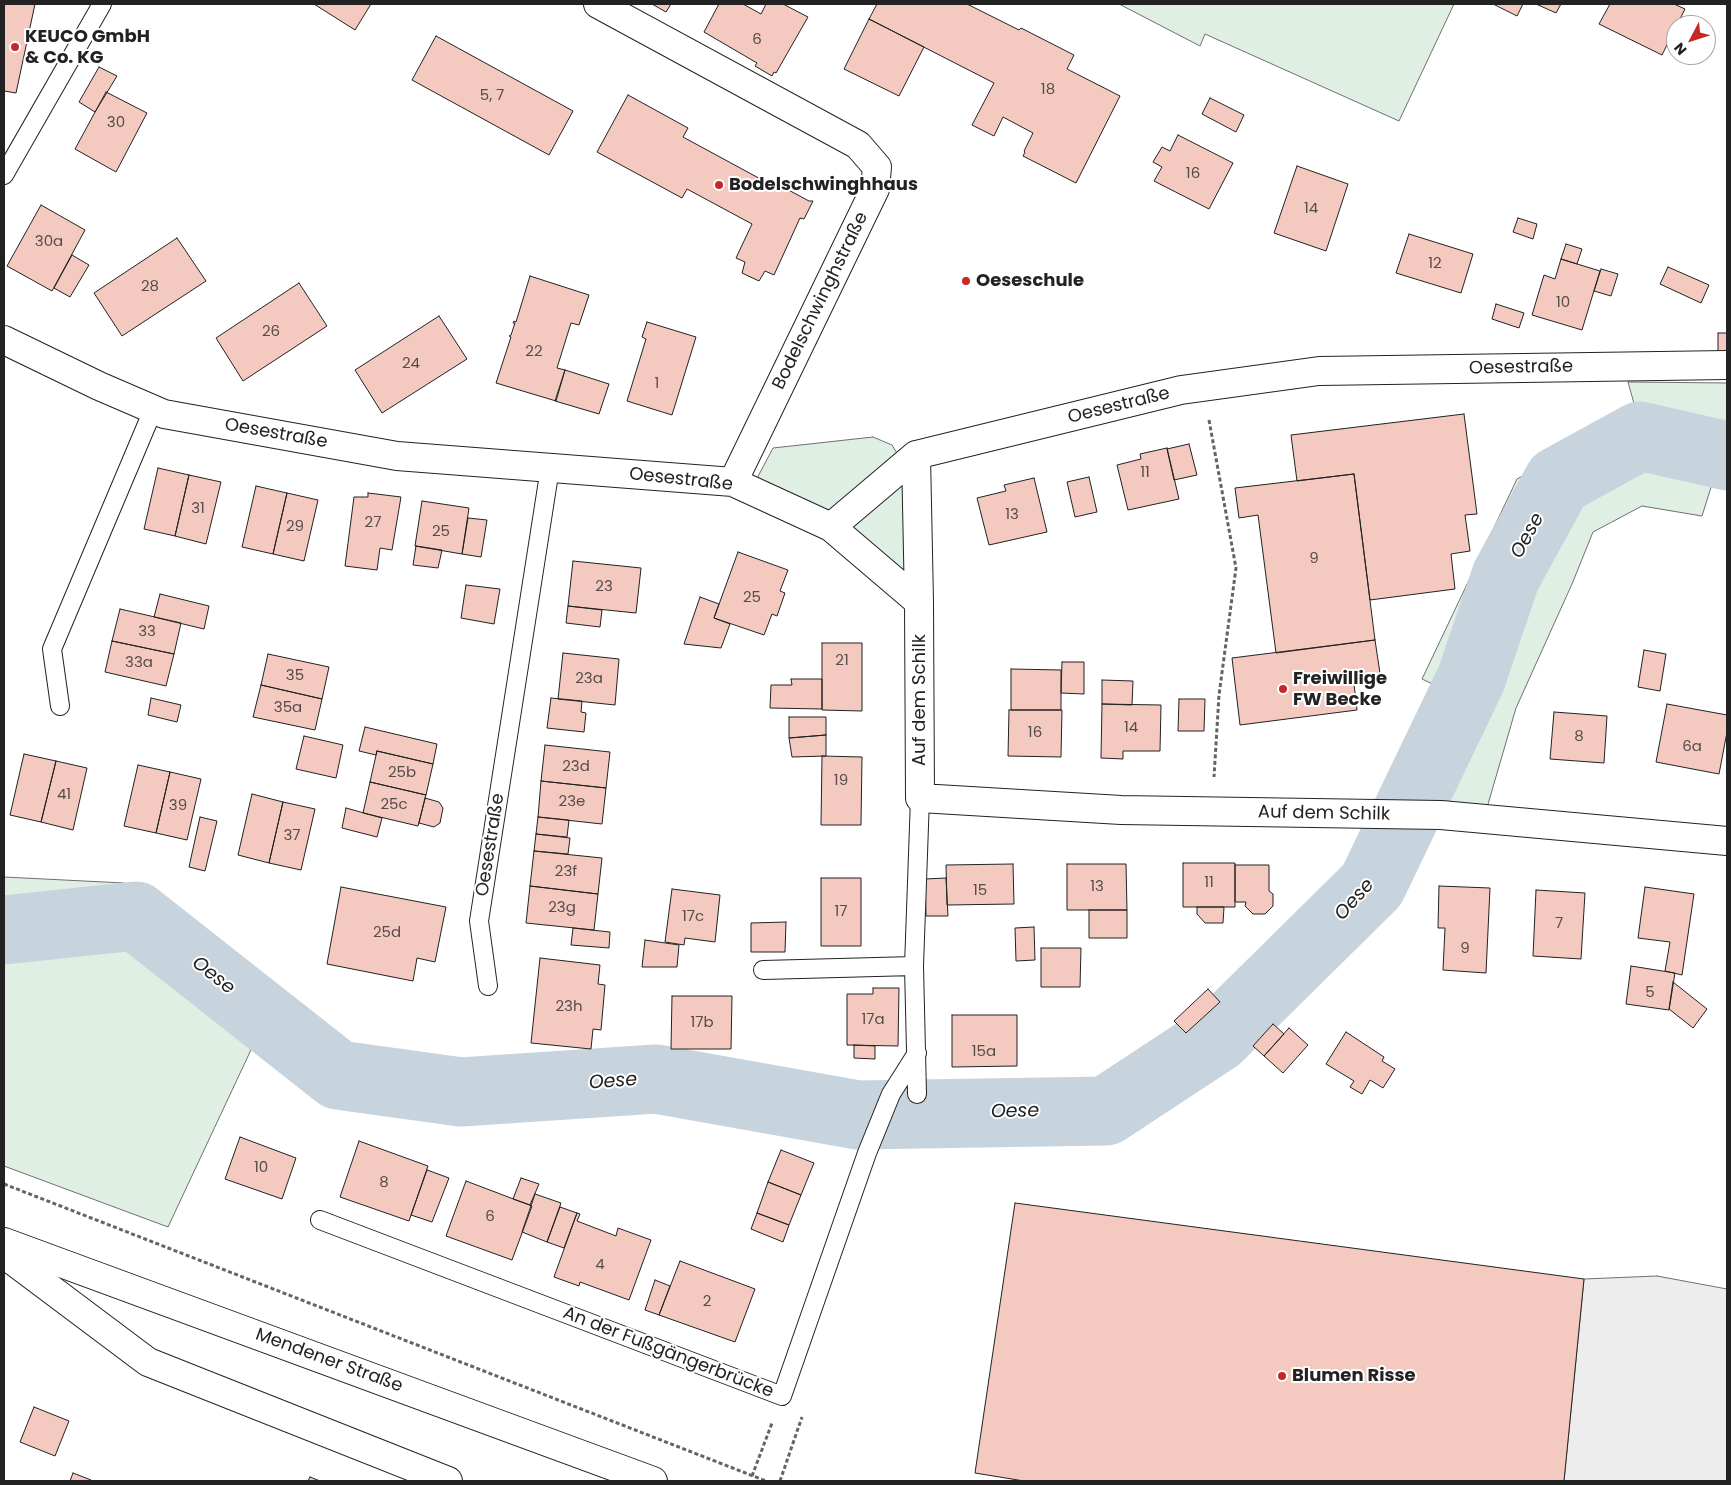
<!DOCTYPE html>
<html>
<head>
<meta charset="utf-8">
<style>
	body { margin:0 }
	#map { position:relative; width:1731px; height:1485px; overflow:hidden; background:#fff; font-family:Poppins,sans-serif }
	canvas { display:block }
	.frame { position:absolute; inset:0; border:5px solid #222; pointer-events:none }
	.north { position:absolute; left:1666px; top:15px; width:50px; height:50px; box-sizing:border-box; background:#fff; border:1px solid #a7a7a7; border-radius:50%; rotate:230deg; font-size:14px; font-weight:700; line-height:20px; text-align:center; color:#222 }
	.north::after { content:''; display:block; margin:auto; width:18px; height:22px; background:#c62828; clip-path:polygon(50% 0,100% 100%,50% 72%,0 100%) }
</style>
</head>
<body>
<div id="map">
<canvas width="1731" height="1485"></canvas>
<div class="frame"></div>
<div class="north">N</div>
</div>
<script>
const context = document.querySelector('canvas').getContext('2d');
context.lineJoin = 'round';
function paint(path, color) { context.fillStyle = color; context.fill(path, 'evenodd'); }
const shape = rows => new Path2D(rows.map(r => 'M' + r).join(''));
function trace(path, color, width, dash) { context.strokeStyle = color; context.lineWidth = width; context.lineCap = dash ? 'butt' : 'round'; context.setLineDash(dash || []); context.stroke(path); }
function label(font, color, halo, rows, align = 'center') {
  context.font = font + ' Poppins,sans-serif'; context.lineWidth = 4; context.setLineDash([]); context.textBaseline = 'middle'; context.strokeStyle = halo; context.fillStyle = color; for (const [text, x, y, turn = 0] of rows) {
    context.save(); context.translate(x, y); context.rotate((+turn || 0) * Math.PI / 180); context.textAlign = isNaN(turn) ? turn : align; if (halo) context.strokeText(text, 0, 0); context.fillText(text, 0, 0); context.restore();
  }
}
const green = shape([
	[1119,4,1454,4,1399,121,1205,34,1200,46,1119,4],
	[1628,382,1727,383,1727,445,1640,425,1628,382],
	[1622,430,1649,450,1718,465,1702,516,1642,506,1593,532,1572,584,1516,708,1486,811,1420,806,1470,702,1422,679,1517,479,1558,456,1622,430],
	[873,437,892,445,908,471,911,583,754,484,773,448,873,437],
	[4,877,124,883,279,990,168,1227,4,1166,4,877]
]);
const parking = shape([
	[1657,1276,1727,1289,1727,1481,1564,1481,1584,1279,1657,1276]
]);
const river = shape([
	[4,930,136,916,338,1075,461,1092,656,1079,858,1115,1106,1111,1217,1038,1372,885,1471,679,1506,576,1558,481,1640,436,1727,456]
]);
const building = shape([
	[4,4,35,4,16,93,4,91,4,4],
	[314,4,371,4,355,30,314,4],
	[652,4,671,4,666,12,652,4],
	[719,4,743,4,761,14,766,4,783,4,808,17,776,73,774,72,772,76,755,66,757,63,704,32,719,4],
	[877,4,967,4,1019,30,1021,28,1074,55,1067,69,1120,96,1076,183,1023,156,1025,152,1024,151,1033,133,1003,117,994,136,972,125,994,83,869,19,877,4],
	[1493,4,1523,4,1517,16,1493,4],
	[1536,4,1561,4,1556,13,1536,4],
	[1610,4,1674,4,1685,9,1662,55,1599,24,1610,4],
	[869,19,924,47,899,96,844,69,869,19],
	[436,36,573,111,549,155,412,80,436,36],
	[99,67,117,76,95,112,79,102,99,67],
	[106,92,147,113,116,172,75,149,106,92],
	[628,95,688,128,683,137,766,182,768,179,809,201,813,201,804,219,800,218,774,275,765,271,759,281,742,273,745,262,736,258,752,224,687,189,682,198,597,152,628,95],
	[1210,98,1244,115,1236,132,1202,114,1210,98],
	[1178,135,1233,163,1209,209,1154,181,1162,167,1153,162,1162,147,1170,151,1178,135],
	[1297,166,1348,184,1326,251,1274,233,1297,166],
	[41,205,85,230,52,291,7,266,41,205],
	[1518,218,1537,224,1533,239,1513,232,1518,218],
	[1409,234,1473,254,1461,293,1396,273,1409,234],
	[177,238,206,281,122,336,94,293,177,238],
	[1566,244,1582,249,1577,264,1561,259,1566,244],
	[72,255,89,265,70,297,54,288,72,255],
	[1561,259,1600,271,1582,330,1532,315,1544,275,1555,279,1561,259],
	[1668,267,1709,285,1701,303,1660,284,1668,267],
	[1601,269,1618,274,1611,296,1594,291,1601,269],
	[530,276,589,295,579,325,571,323,557,368,565,370,556,401,496,383,511,337,509,336,511,335,515,323,513,323,514,321,516,322,530,276],
	[299,283,327,326,243,381,216,338,299,283],
	[1496,304,1524,313,1519,328,1492,319,1496,304],
	[439,316,467,359,382,413,355,370,439,316],
	[647,322,696,337,672,415,627,401,646,339,642,337,647,322],
	[1718,333,1727,333,1727,355,1718,356,1718,333],
	[565,370,609,384,599,414,555,401,565,370],
	[1464,414,1477,514,1465,515,1470,551,1451,554,1455,589,1370,600,1354,474,1297,481,1291,435,1464,414],
	[1189,444,1197,475,1174,480,1167,449,1189,444],
	[1167,448,1179,499,1128,510,1117,465,1141,459,1140,454,1167,448],
	[158,468,189,475,175,536,144,529,158,468],
	[1354,474,1375,640,1276,653,1258,515,1239,518,1235,488,1354,474],
	[189,475,221,482,206,544,175,536,189,475],
	[1089,477,1097,512,1075,517,1067,482,1089,477],
	[1034,478,1047,532,989,545,977,498,1006,491,1004,485,1034,478],
	[256,486,287,493,273,554,242,547,256,486],
	[287,493,318,500,304,561,273,554,287,493],
	[368,493,401,497,392,550,380,548,377,570,345,566,354,497,368,497,368,493],
	[422,501,469,508,462,554,415,546,422,501],
	[468,518,487,520,481,557,462,554,468,518],
	[416,546,442,550,438,568,413,565,416,546],
	[738,552,788,570,780,591,785,593,777,616,772,614,764,635,714,618,738,552],
	[573,561,641,568,636,613,568,606,573,561],
	[466,585,500,589,494,624,461,618,466,585],
	[160,594,209,606,204,629,154,617,160,594],
	[700,597,719,604,714,618,730,624,721,648,684,644,700,597],
	[568,606,602,610,600,627,566,623,568,606],
	[120,609,181,623,174,654,112,641,120,609],
	[1375,640,1381,680,1354,684,1357,710,1240,725,1232,658,1375,640],
	[112,641,174,654,166,686,105,672,112,641],
	[822,643,862,643,862,711,822,710,822,643],
	[1644,650,1666,654,1660,691,1638,687,1644,650],
	[563,653,619,659,615,705,558,699,563,653],
	[268,654,329,667,322,699,261,685,268,654],
	[1062,662,1084,662,1084,694,1061,693,1062,662],
	[1011,669,1061,670,1061,710,1011,710,1011,669],
	[791,679,822,679,822,709,770,708,771,685,792,685,791,679],
	[1102,680,1133,681,1132,705,1102,704,1102,680],
	[261,685,322,699,315,730,253,717,261,685],
	[151,698,181,705,177,722,148,715,151,698],
	[551,698,582,701,581,712,586,713,584,732,547,728,551,698],
	[1179,699,1205,699,1204,731,1178,731,1179,699],
	[1102,704,1161,705,1160,751,1123,751,1123,759,1101,758,1102,704],
	[1667,704,1727,715,1727,732,1719,774,1656,762,1667,704],
	[1009,710,1062,710,1061,757,1008,756,1009,710],
	[1554,712,1607,716,1604,763,1550,759,1554,712],
	[789,717,826,717,826,735,789,738,789,717],
	[365,727,437,744,433,764,377,751,376,755,359,751,365,727],
	[826,735,826,756,792,757,789,738,826,735],
	[304,736,343,745,336,778,296,769,304,736],
	[545,745,610,752,606,788,541,781,545,745],
	[377,751,433,764,426,795,370,782,377,751],
	[24,754,56,761,41,822,10,815,24,754],
	[822,756,862,757,861,825,821,825,822,756],
	[56,761,87,768,73,830,41,822,56,761],
	[138,765,170,772,156,833,124,826,138,765],
	[170,772,201,779,187,840,156,833,170,772],
	[541,781,606,788,602,824,538,817,541,781],
	[370,782,426,795,418,826,363,813,370,782],
	[252,794,283,802,269,863,238,855,252,794],
	[425,798,439,802,443,808,440,823,434,827,419,823,425,798],
	[283,802,315,809,301,870,269,863,283,802],
	[346,808,382,818,377,837,342,828,346,808],
	[200,817,217,821,205,871,189,867,200,817],
	[538,817,569,820,567,837,536,834,538,817],
	[536,834,570,838,568,854,534,851,536,834],
	[534,851,602,858,598,894,530,886,534,851],
	[1183,863,1235,863,1235,907,1183,907,1183,863],
	[1013,864,1014,904,947,905,946,865,1013,864],
	[1067,864,1126,864,1127,910,1067,910,1067,864],
	[1235,865,1269,865,1269,891,1273,894,1273,906,1265,914,1253,914,1245,906,1246,902,1235,902,1235,865],
	[821,878,861,878,861,946,821,946,821,878],
	[946,878,948,916,926,916,925,879,946,878],
	[530,886,598,894,594,930,526,923,530,886],
	[1439,886,1490,888,1486,973,1443,970,1445,928,1438,928,1439,886],
	[341,887,446,907,435,962,417,958,413,981,327,964,341,887],
	[1645,887,1694,894,1682,975,1665,971,1670,942,1638,938,1645,887],
	[672,889,720,895,715,942,685,938,684,945,665,942,672,889],
	[1536,890,1585,893,1581,959,1533,956,1536,890],
	[1197,907,1224,907,1223,923,1205,923,1197,914,1197,907],
	[1089,910,1127,910,1127,938,1089,938,1089,910],
	[786,922,785,952,751,952,751,923,786,922],
	[1034,927,1035,960,1016,961,1015,928,1034,927],
	[573,928,610,932,609,948,571,945,573,928],
	[645,940,679,945,677,967,642,967,645,940],
	[1041,948,1081,948,1080,987,1041,987,1041,948],
	[540,958,600,965,598,984,605,985,601,1030,593,1029,591,1049,531,1043,540,958],
	[1631,966,1675,973,1669,1010,1626,1004,1631,966],
	[1673,982,1707,1009,1693,1028,1669,1009,1673,982],
	[873,988,899,988,898,1046,847,1045,847,994,873,994,873,988],
	[1208,989,1220,1002,1186,1033,1174,1021,1208,989],
	[672,996,732,996,731,1049,671,1049,672,996],
	[952,1015,1017,1015,1017,1066,952,1067,952,1015],
	[1273,1024,1284,1034,1264,1056,1253,1046,1273,1024],
	[1289,1028,1308,1045,1283,1073,1264,1056,1289,1028],
	[1346,1032,1384,1057,1382,1061,1395,1069,1383,1088,1370,1080,1362,1094,1350,1087,1354,1081,1326,1064,1346,1032],
	[854,1045,875,1046,875,1059,854,1058,854,1045],
	[240,1137,296,1158,282,1199,225,1179,240,1137],
	[359,1141,428,1166,409,1221,340,1197,359,1141],
	[781,1150,814,1163,801,1195,768,1182,781,1150],
	[427,1170,449,1178,432,1222,411,1215,427,1170],
	[521,1178,539,1184,530,1205,513,1199,521,1178],
	[466,1181,532,1206,512,1260,446,1236,466,1181],
	[768,1182,801,1195,789,1225,757,1213,768,1182],
	[535,1194,561,1203,547,1242,522,1232,535,1194],
	[1015,1203,1584,1279,1564,1481,1024,1481,975,1473,1015,1203],
	[560,1207,577,1213,564,1248,547,1242,560,1207],
	[577,1213,580,1214,577,1221,616,1236,618,1228,651,1240,629,1300,580,1282,579,1286,554,1277,577,1213],
	[757,1213,789,1225,783,1242,751,1229,757,1213],
	[680,1261,755,1289,735,1342,659,1315,680,1261],
	[655,1280,670,1286,659,1315,645,1310,655,1280],
	[34,1407,69,1421,55,1456,20,1442,34,1407],
	[73,1473,91,1480,90,1481,70,1481,73,1473],
	[310,1477,320,1481,308,1481,310,1477]
]);
const path = shape([
	[1209,420,1236,568,1219,695,1214,777],
	[4,1184,766,1481],
	[752,1476,772,1423],
	[780,1481,802,1417]
]);
const lane = shape([
	[4,175,102,4],
	[60,706,52,649,153,410],
	[763,970,914,966],
	[488,986,479,921,550,468],
	[917,1094,914,966,920,798],
	[320,1220,782,1396,867,1153,891,1094,917,1053]
]);
const street = shape([
	[598,4,858,145,877,167,875,189,733,482],
	[4,340,99,386,164,414,397,456,733,482,831,527,919,602,920,798,1121,810,1441,815,1727,841],
	[916,455,919,602],
	[831,527,916,455,1181,390,1319,371,1727,365],
	[4,1254,148,1362,448,1481]
]);
const primary = shape([
	[4,1242,653,1481]
]);
const markers = [
	[15,47,5,"#c62828"],
	[719,185,5,"#c62828"],
	[966,281,5,"#c62828"],
	[1283,689,5,"#c62828"],
	[1282,1376,5,"#c62828"]
];
const numberNames = [
	["6",757,40],
	["18",1048,90],
	["5, 7",492,96],
	["30",116,123],
	["16",1193,174],
	["14",1311,209],
	["30a",49,242],
	["12",1435,264],
	["28",150,287],
	["10",1563,303],
	["26",271,332],
	["22",534,352],
	["24",411,364],
	["1",657,384],
	["11",1145,473],
	["31",198,509],
	["13",1012,515],
	["27",373,523],
	["29",295,527],
	["25",441,532],
	["9",1314,559],
	["23",604,587],
	["25",752,598],
	["33",147,632],
	["21",842,661],
	["33a",139,663],
	["35",295,676],
	["23a",589,679],
	["35a",288,708],
	["14",1131,728],
	["16",1035,733],
	["8",1579,737],
	["6a",1692,747],
	["23d",576,767],
	["25b",402,773],
	["19",841,781],
	["41",64,795],
	["23e",572,802],
	["25c",394,805],
	["39",178,806],
	["37",292,836],
	["23f",566,872],
	["11",1209,883],
	["13",1097,887],
	["15",980,891],
	["23g",562,908],
	["17",841,912],
	["17c",693,917],
	["7",1559,924],
	["25d",387,933],
	["9",1465,949],
	["5",1650,993],
	["23h",569,1007],
	["17a",873,1020],
	["17b",702,1023],
	["15a",984,1052],
	["10",261,1168],
	["8",384,1183],
	["6",490,1217],
	["4",600,1265],
	["2",707,1302]
];
const poiNames = [
	["KEUCO GmbH",25,37],
	["& Co. KG",25,58],
	["Bodelschwinghhaus",729,185],
	["Oeseschule",976,281],
	["Freiwillige",1293,679],
	["FW Becke",1293,700],
	["Blumen Risse",1292,1376]
];
const streetNames = [
	["Bodelschwinghstraße",821,301,-64],
	["Oesestraße",1521,368,-1],
	["Oesestraße",1119,406,-14],
	["Oesestraße",276,434,10],
	["Oesestraße",681,480,6],
	["Auf dem Schilk",920,700,-90],
	["Auf dem Schilk",1324,814,1],
	["Oesestraße",491,845,-81],
	["An der Fußgängerbrücke",668,1353,21],
	["Mendener Straße",329,1361,20]
];
const waterNames = [
	["Oese",1528,536,-61],
	["Oese",1355,900,-48],
	["Oese",213,976,38],
	["Oese",613,1082,-4],
	["Oese",1015,1112,-1]
];
paint(green, '#e0efe3');
trace(green, '#6f6f6f', 1);
paint(parking, '#ededed');
trace(parking, '#6f6f6f', 1);
trace(river, '#c7d3dd', 69);
paint(building, '#f3c9c0');
trace(building, '#222', 1);
trace(lane, '#222', 20);
trace(street, '#222', 30);
trace(primary, '#222', 30);
trace(path, '#646464', 3, [4, 2.5]);
trace(lane, '#fff', 18);
trace(street, '#fff', 28);
trace(primary, '#fff', 28);
for (const [x, y, r, color] of markers) { const dot = new Path2D(); dot.arc(x, y, r, 0, 2 * Math.PI); context.fillStyle = color; context.fill(dot); trace(dot, '#fff', 2); }
label('15px', '#564c4a', null, numberNames);
label('bold 18px', '#222', '#fff', poiNames, 'left');
label('18px', '#222', '#fff', streetNames);
label('italic 19px', '#222', '#fff', waterNames);
</script>
</body>
</html>
